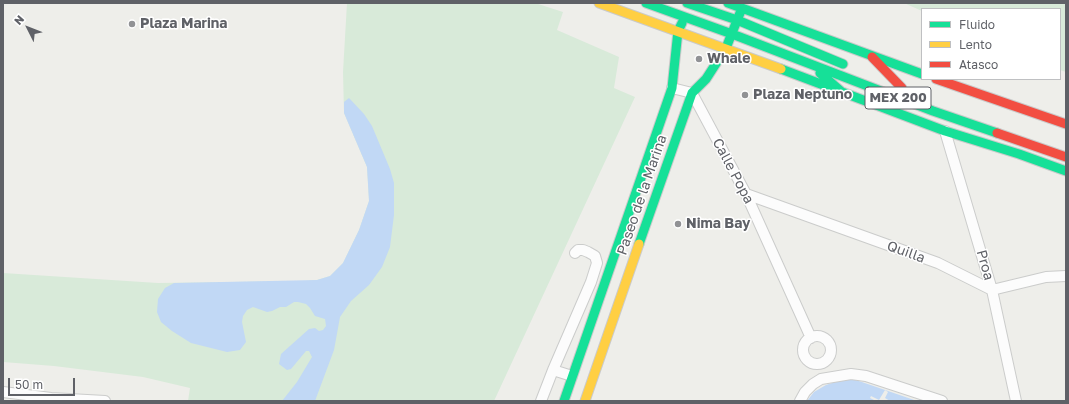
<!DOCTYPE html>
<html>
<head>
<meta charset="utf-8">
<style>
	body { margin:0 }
	#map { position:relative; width:1069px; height:404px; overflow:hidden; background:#eeeeea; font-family:"Golos Text",sans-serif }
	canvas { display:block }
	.frame { position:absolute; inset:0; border:4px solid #5f6167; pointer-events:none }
	.legend { position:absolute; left:921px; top:8px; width:140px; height:72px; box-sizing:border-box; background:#fff; border:1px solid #bfc0c2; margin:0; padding:5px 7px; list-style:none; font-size:12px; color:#5f6167 }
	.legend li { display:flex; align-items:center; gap:8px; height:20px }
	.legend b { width:20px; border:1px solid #bfc0c2 }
	.north { position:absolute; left:8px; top:8px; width:40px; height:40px; -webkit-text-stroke:3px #fff; paint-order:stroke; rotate:312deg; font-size:11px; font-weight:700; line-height:16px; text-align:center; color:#5f6167 }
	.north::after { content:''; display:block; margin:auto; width:14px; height:18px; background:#5f6167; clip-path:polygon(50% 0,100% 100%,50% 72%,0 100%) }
	.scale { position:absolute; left:8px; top:378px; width:67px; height:18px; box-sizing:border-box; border:2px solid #5f6167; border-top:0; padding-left:5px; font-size:12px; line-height:14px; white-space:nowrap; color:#5f6167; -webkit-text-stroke:3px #fff; paint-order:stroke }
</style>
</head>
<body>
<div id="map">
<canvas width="1069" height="404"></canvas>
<div class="frame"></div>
<ul class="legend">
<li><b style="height:5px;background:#16e098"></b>Fluido</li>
<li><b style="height:5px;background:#ffcf43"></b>Lento</li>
<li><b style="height:5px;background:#f24e42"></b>Atasco</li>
</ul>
<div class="north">N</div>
<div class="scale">50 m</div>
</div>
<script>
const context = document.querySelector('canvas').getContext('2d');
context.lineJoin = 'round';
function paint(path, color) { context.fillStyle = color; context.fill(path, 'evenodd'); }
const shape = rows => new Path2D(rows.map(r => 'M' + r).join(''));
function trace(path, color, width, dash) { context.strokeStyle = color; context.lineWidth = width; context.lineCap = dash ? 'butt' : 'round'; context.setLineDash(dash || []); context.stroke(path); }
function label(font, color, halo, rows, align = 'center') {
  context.font = font + ' "Golos Text",sans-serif'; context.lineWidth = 3; context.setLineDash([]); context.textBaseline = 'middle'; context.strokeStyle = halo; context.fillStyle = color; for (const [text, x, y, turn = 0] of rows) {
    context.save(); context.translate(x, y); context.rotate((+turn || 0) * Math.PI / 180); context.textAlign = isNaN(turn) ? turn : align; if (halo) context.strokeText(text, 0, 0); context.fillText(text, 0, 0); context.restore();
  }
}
const green = shape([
	[347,3,535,3,563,12,557,30,619,57,614,88,635,97,494,401,188,401,190,388,143,377,54,366,3,362,3,273,158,283,304,281,317,280,330,276,343,263,359,230,369,201,367,167,344,113,343,72],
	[904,3,1066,3,1066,72,1060,70,1060,9,922,9,922,11]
]);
const water = shape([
	[349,98,364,114,372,126,390,169,394,183,394,215,390,247,382,267,369,285,351,301,340,317,334,350,315,401,282,401,297,382,312,357,309,351,306,351,291,369,287,370,279,364,281,354,309,329,315,328,319,331,323,330,326,326,325,319,315,316,310,308,306,304,298,302,294,302,286,307,280,307,272,311,267,312,253,307,247,310,243,316,242,322,246,342,240,350,227,352,191,343,172,331,161,322,157,312,158,299,165,288,174,283,317,280,330,276,343,263,359,230,369,201,367,167,344,113,344,102],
	[841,380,856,380,917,401,807,401,814,392,826,385]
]);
const pier = shape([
	[885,390,888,392,885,398,890,401,876,401,870,398,871,396,879,400]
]);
const street = shape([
	[672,88,692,93,746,194,811,338],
	[945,131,992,290,1016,401],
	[746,194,938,263,992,290,1046,277,1066,276],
	'803 350a14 14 0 1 1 28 0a14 14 0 1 1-28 0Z',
	[553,370,591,282,597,263,595,256,588,252,583,250,578,250,575,253],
	[3,392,51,398,105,401],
	[541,401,553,370,572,376],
	[800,401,805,392,813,384,821,379,851,374,866,376,942,401]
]);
const fast = shape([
	[646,3,732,34,933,111,997,133],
	[687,3,737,20,843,64],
	[728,3,922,74],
	[781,69,945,131,1019,154,1066,171],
	[820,73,844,94],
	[639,244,692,93,706,79,726,48,742,8],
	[564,401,672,88,678,31,682,23]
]);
const slow = shape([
	[599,3,781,69],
	[585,401,639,244]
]);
const jam = shape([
	[872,57,902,88],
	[936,79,1066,124],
	[997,133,1066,157]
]);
const markers = [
	[132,24,4,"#919295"],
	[699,59,4,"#919295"],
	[745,95,4,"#919295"],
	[678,224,4,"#919295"]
];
const shields = [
	[898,98,66]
];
const shieldNames = [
	["MEX 200",898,98]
];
const poiNames = [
	["Plaza Marina",140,24],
	["Whale",707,59],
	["Plaza Neptuno",753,95],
	["Nima Bay",686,224]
];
const streetNames = [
	["Calle Popa",733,171,62],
	["Paseo de la Marina",642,195,-71],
	["Quilla",906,252,20],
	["Proa",985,265,74]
];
paint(green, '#d8ead9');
paint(water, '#c1d8f5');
paint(pier, '#eeeeea');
trace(street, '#cbcccb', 12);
trace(fast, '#cacaca', 11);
trace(slow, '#cacaca', 11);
trace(jam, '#cacaca', 11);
trace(street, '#fcfcfc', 10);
trace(fast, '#16e098', 9);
trace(slow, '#ffcf43', 9);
trace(jam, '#f24e42', 9);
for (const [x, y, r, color] of markers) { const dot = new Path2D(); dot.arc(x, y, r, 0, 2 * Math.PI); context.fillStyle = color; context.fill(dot); trace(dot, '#fff', 1.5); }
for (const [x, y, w] of shields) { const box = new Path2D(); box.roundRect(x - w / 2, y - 11, w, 22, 3); context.fillStyle = '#fff'; context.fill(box); trace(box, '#5f6167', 1); }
label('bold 13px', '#5f6167', null, shieldNames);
label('bold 14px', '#5f6167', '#fff', poiNames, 'left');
label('14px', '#5f6167', '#fff', streetNames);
</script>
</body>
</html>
